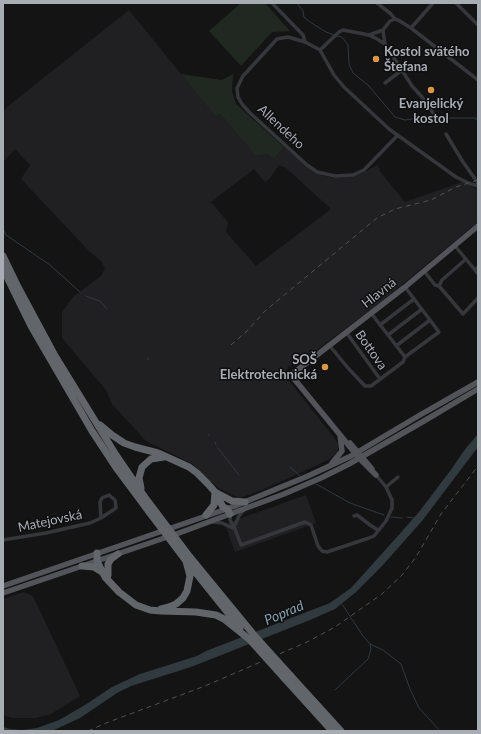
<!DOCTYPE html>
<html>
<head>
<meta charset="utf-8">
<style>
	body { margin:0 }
	#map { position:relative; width:481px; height:734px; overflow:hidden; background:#141415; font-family:Lato,sans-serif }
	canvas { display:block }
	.frame { position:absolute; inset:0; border:4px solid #a8adb4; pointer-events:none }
</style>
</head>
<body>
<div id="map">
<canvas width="481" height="734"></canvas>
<div class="frame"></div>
</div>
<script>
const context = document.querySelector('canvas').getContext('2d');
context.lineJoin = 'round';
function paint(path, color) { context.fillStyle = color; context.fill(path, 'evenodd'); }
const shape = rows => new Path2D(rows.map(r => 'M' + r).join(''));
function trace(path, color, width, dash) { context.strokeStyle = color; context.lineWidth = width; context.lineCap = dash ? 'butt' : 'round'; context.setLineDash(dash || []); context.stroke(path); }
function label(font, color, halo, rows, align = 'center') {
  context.font = font + ' Lato,sans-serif'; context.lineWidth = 3; context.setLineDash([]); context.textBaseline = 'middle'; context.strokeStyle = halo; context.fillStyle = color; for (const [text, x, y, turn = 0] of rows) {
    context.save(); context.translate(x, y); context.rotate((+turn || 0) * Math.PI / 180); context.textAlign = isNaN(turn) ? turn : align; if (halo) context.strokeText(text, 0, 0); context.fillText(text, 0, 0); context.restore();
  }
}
const built = shape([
	[129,10,216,117,220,114,256,156,267,154,274,159,284,147,315,173,332,178,351,177,363,173,377,165,380,169,379,170,405,202,462,182,478,190,478,222,420,270,373,308,303,360,288,367,285,376,333,436,339,445,337,453,328,460,300,473,257,492,239,498,218,488,191,463,146,441,112,404,106,390,62,338,62,312,73,297,101,276,105,269,102,262,89,251,21,179,30,165,15,149,3,162,3,113,7,107],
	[279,165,286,168,331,209,256,266,226,232,228,222,211,202,254,169,265,182,270,178],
	[306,495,316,523,235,552,225,524],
	[24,592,33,596,80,696,51,714,36,718,12,718,3,715,3,599]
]);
const green = shape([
	[241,3,265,3,290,31,272,32,241,66,209,31],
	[181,74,222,80,233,74,232,92,236,104,284,147,274,159,267,154,256,156,220,114,216,117]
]);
const water = shape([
	[478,434,478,447,422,521,382,566,356,592,335,609,310,620,191,667,131,686,117,693,80,718,52,731,3,731,3,727,10,729,22,730,37,728,59,720,85,705,112,687,140,674,197,656,206,651,330,603,351,588,396,538,419,512,450,471,466,448]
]);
const stream = shape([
	[297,3,303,11,304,17,310,22,326,32,334,35],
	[337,36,342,37,348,45,349,64,353,73,368,85,395,117,405,120,418,118,475,118,478,120],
	[3,229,6,235,50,265,80,292],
	[86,296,100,301,107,309],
	[147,358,149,360],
	[208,434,209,435],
	[215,442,216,445],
	[218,448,239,475],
	[290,467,300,476],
	[316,484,350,503,384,515],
	[391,517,402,518],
	[407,517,414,518],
	[342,604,363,636,370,644,383,650,401,664,410,689,419,708,440,731],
	[335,690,368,659,371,649,370,644]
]);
const minor = shape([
	[272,3,303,35,305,42,320,50,334,75,344,87,389,129,456,177,468,183,478,186],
	[377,3,391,14,395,19,398,20,411,28,478,80],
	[456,3,478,25],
	[411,28,433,3],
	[383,30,385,44],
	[369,35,383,30,390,21,395,19],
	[305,42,288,37,277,39,243,76,237,88,238,97,242,104,249,112,307,165,317,172,335,176,353,175,364,170,398,135],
	[320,50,339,32,343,30,369,35,377,39,385,44,412,86,422,97,433,113],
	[385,83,402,70],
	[446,134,463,162,478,183],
	[455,246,475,270],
	[466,259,442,280,439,286,463,314,478,298],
	[478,267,475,270,478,274],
	[424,271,435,285,439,286],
	[371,313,405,357],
	[380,325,414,299],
	[346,332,380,379],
	[388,335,422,309],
	[329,345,348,368,365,386,371,386,403,362,405,357,439,332,405,287],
	[396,346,430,320],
	[386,487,398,477],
	[230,514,230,520,235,529,241,545,305,522,311,525,318,546,322,551,327,552,369,538,374,536,386,521,392,508,392,500,386,487,376,475],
	[354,516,357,515,370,525,378,530],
	[213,522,222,523,233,528],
	[235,525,239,516,244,510],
	[3,540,46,533,90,523,101,518,116,508,115,500,109,495,102,498,100,502,101,518]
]);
const primary = shape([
	[350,443,372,469],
	[332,463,342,451,340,435],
	[376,475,359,458,291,375,405,287,478,226],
	[3,586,235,506,308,476,351,456,420,415,478,382],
	[3,593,179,533,284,494,321,478,349,464,424,421,478,389]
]);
const motorway = shape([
	[3,256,18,287,54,354,116,455,144,496],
	[3,269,31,326,92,431,117,469,149,512],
	[100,425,112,435,124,443,135,447,158,453,189,467,197,473,208,484,215,492,223,507,227,509,230,514],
	[141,488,139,478,142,467,151,459,164,457],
	[215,492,232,501,245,502],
	[206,515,214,505,215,492],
	[97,553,97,561,105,577,119,592,136,605,150,610,161,611,196,612,216,615,224,619,249,639],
	[188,563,240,628],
	[82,566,94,567,102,572],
	[108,575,108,564,111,559,118,554],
	[161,609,169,607,176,604,183,598,187,591,190,576,186,561],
	[291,676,341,731],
	[284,678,332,731]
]);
const rail = shape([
	[231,345,247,331,265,311,377,218,395,209,431,200,456,187,478,180],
	[88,731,106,723,205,686,307,642,335,627,382,594,402,575,416,557,441,514,478,466]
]);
const motorwayBridge = shape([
	[144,496,190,557,254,635,291,676],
	[149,512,186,561],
	[249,639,284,678]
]);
const markers = [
	[376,59,4,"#da9748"],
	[431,90,4,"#da9748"],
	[325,367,4,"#da9748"]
];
const poiNames = [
	["Kostol svätého",384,52],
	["Štefana",384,67],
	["Evanjelický",431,104,"center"],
	["kostol",431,119,"center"],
	["SOŠ",317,360,"right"],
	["Elektrotechnická",317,375,"right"]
];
const streetNames = [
	["Allendeho",281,127,43],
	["Hlavná",379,293,-38],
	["Bottova",371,350,55],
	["Matejovská",50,521,-12]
];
const waterNames = [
	["Poprad",284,613,-23]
];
paint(built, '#202022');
paint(green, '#212821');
paint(water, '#313a3e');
trace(stream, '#313a3e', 1);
trace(minor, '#36373a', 3.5);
trace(primary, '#525459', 5.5);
trace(motorway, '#62656a', 7);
trace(rail, '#4f5155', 1, [5, 4]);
trace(motorwayBridge, '#62656a', 7);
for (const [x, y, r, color] of markers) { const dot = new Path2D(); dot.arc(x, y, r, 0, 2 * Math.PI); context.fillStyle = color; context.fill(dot); trace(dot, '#0f0f10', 1.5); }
label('bold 13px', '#a8adb4', '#0f0f10', poiNames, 'left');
label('13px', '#a8adb4', '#0f0f10', streetNames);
label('italic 14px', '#839dab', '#0f0f10', waterNames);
</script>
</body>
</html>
